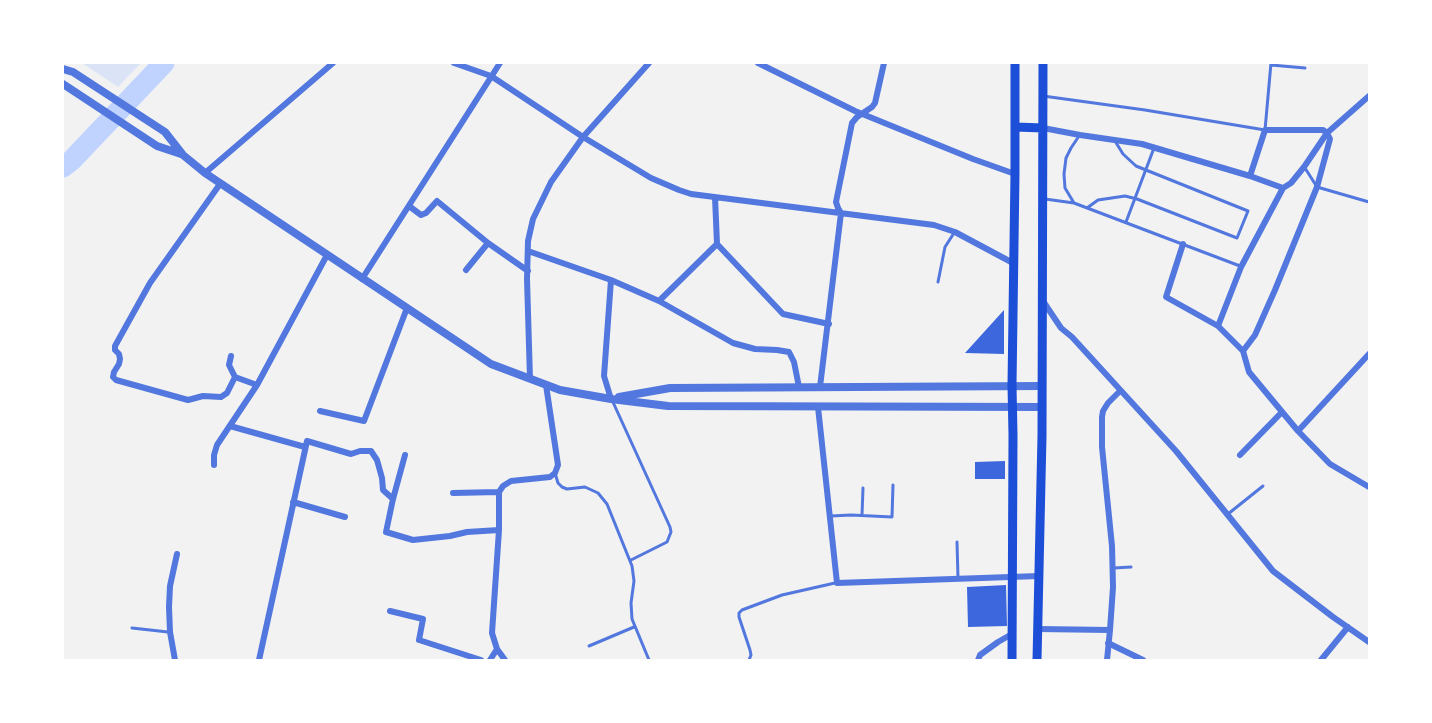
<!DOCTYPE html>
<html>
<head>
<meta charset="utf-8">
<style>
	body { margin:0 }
	#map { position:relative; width:1432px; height:723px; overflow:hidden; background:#f2f2f2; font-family:"Zilla Slab",serif }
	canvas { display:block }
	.frame { position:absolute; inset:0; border:64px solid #fff; pointer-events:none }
</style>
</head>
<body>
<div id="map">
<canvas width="1432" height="723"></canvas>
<div class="frame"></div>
</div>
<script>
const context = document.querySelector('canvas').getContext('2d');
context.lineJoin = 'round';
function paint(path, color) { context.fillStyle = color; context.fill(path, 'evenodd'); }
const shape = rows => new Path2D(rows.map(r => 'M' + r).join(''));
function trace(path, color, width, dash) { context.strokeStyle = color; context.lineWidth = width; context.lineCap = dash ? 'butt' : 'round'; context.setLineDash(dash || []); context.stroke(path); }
const green = shape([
	[82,63,141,63,118,87]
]);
const river = shape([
	[63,167,72,160,164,63]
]);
const building = shape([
	[1004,310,1004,354,965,353],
	[1005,461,1005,479,975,479,975,462],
	[1006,585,1007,626,968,627,967,587]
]);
const service = shape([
	[1271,65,1305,68],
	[1043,96,1145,110,1265,130,1271,63],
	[1305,168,1317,187,1369,202],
	[1045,199,1074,203,1240,266],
	[1074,203,1065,188,1064,174,1066,158,1071,148,1079,136],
	[1087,208,1098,200,1125,196,1137,199,1237,238,1248,211,1136,166,1123,154,1115,141],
	[1126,222,1154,148],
	[938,282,945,247,954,233],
	[612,400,670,527,671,532,667,542,631,560],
	[555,473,558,483,562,487,567,489,585,487,598,493,607,504,632,566,634,581,631,603,632,619,649,660],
	[1228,514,1263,486],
	[862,515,863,488],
	[831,516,851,515,892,517,893,485],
	[957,542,958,578],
	[1114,568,1131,567],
	[132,628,168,632],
	[589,646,634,627],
	[749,660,751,655,750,650,739,617,739,613,742,610,782,595,835,583]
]);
const minor = shape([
	[454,63,491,76,583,137,651,178,679,190,691,194,934,225,955,232,1013,263],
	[758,63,855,111,973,159,1015,174],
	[1043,128,1080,135,1142,144,1250,176,1283,188],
	[205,173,333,63],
	[1250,176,1265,130,1323,130,1327,133],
	[220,184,150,283,115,346,115,350,119,354,120,359,119,364,114,372,113,377,116,380,188,400,203,396,221,397,227,393,235,377,257,385],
	[715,197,717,244,783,314,829,324],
	[409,206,421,215,426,213,437,201,488,243,528,271],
	[1183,244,1166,297,1218,326,1243,351,1249,372,1298,431,1330,464,1369,487],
	[528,251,611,280,659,301,733,343,755,349,777,350,789,352,794,362,799,387],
	[466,270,488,243],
	[362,279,500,63],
	[611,280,604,376,611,399],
	[659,301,717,244],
	[1043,301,1061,328,1072,337,1176,451,1273,571,1333,617,1369,642],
	[1218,326,1241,267,1283,188,1291,183,1304,167,1327,133,1369,96],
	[1243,351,1255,335,1275,290,1317,187,1330,139,1327,133],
	[231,356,229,365,235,377],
	[530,379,527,279,528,241,533,219,551,182,583,137,649,63],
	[820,387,841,213,838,208,836,202,852,123,857,117,872,107,875,103,884,63],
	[818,407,837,583,1039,576],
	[320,411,364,421,407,308],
	[230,426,305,447],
	[1298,431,1369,354],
	[405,455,393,499,386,532,413,540,450,536,467,532,499,530],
	[1240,455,1282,412],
	[214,465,214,455,217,445,257,385,327,255],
	[453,493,499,492],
	[293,502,345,517],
	[390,611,423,619,419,640,481,660],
	[1038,629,1110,630],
	[1108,643,1143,660],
	[175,660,170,632,169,607,170,586,177,554],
	[259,660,307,441,351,454,360,451,371,451,377,460,382,478,383,490,393,499],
	[490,660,497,649],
	[505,660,497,649,492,633,499,530,499,492,503,486,511,481,550,477,555,473,558,465,546,385],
	[978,660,980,655,998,642,1012,634],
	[1107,660,1110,630,1113,587,1112,546,1102,447,1102,417,1103,411,1108,403,1120,391],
	[1321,660,1348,627]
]);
const tertiary = shape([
	[63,69,73,72,165,132,183,155,205,173,491,364,560,390,611,399,668,406,1042,407],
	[63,84,157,146,181,154],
	[619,397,670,388,1042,386]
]);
const primary = shape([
	[1016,127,1043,128],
	[1012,660,1013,435,1012,385,1015,174,1015,63],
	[1037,660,1042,436,1043,63]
]);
paint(green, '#dbe4f7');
trace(river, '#bfd3fe', 21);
paint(building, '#3d67dc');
trace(service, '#5277de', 3);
trace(minor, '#5277de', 6);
trace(tertiary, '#5277de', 8);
trace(primary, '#1d4ed8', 9);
</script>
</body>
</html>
